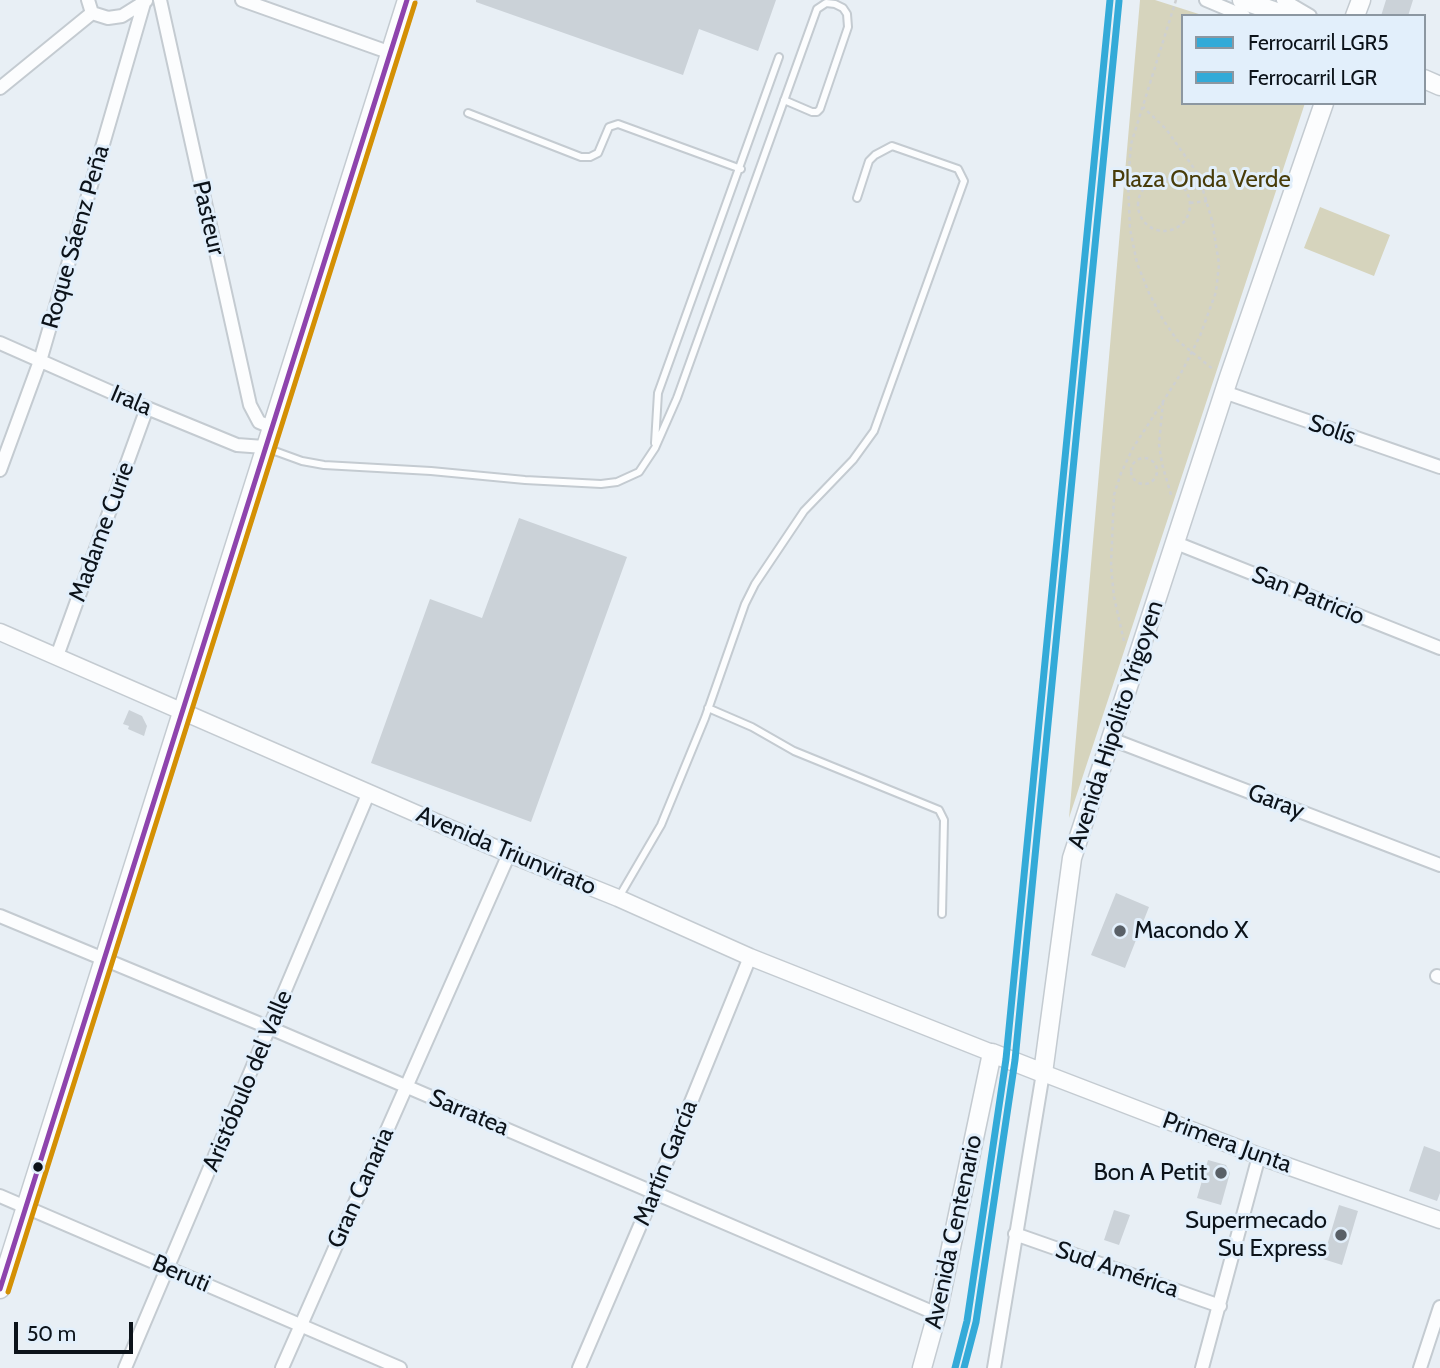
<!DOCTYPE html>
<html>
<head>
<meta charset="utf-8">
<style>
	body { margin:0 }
	#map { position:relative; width:1440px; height:1368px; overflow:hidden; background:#e8eff5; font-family:Cabin,sans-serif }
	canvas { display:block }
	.legend { position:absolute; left:1181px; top:14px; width:245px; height:91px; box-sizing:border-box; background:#e2effb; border:2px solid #8c97a1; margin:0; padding:9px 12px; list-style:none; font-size:21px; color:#0c131a }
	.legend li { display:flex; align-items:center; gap:14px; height:35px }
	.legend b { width:35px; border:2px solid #8c97a1 }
	.scale { position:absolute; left:14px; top:1322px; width:119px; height:32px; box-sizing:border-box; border:4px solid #0c131a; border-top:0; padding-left:9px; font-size:21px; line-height:24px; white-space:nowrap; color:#0c131a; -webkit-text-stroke:5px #e2effb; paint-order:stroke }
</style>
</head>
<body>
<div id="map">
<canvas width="1440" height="1368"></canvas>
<ul class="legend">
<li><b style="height:9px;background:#33aad8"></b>Ferrocarril LGR5</li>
<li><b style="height:9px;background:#33aad8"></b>Ferrocarril LGR</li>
</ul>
<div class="scale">50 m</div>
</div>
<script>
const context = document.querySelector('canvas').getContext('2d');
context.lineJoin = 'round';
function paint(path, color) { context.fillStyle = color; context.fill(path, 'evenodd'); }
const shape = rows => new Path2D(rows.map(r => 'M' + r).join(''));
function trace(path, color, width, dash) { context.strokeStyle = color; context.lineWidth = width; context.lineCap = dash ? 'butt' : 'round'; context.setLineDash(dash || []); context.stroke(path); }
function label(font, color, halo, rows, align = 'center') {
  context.font = font + ' Cabin,sans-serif'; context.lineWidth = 6; context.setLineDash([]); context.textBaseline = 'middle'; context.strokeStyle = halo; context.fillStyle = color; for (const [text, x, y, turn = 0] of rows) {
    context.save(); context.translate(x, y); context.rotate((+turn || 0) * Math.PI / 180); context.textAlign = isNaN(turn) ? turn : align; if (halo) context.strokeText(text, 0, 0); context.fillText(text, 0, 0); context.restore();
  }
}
const green = shape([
	[1140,0,1155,0,1205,16,1183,16,1183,103,1305,103,1069,818],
	[1320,207,1390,235,1374,276,1304,248]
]);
const building = shape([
	[476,0,776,0,758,51,699,29,683,75,476,2],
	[1386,0,1413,0,1408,16,1381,16],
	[519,518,627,557,531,822,371,763,430,599,482,618],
	[129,710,142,716,147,726,144,736,128,729,129,726,123,724],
	[1116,893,1149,907,1125,968,1091,955],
	[1424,1146,1440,1152,1440,1193,1437,1201,1409,1191],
	[1208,1160,1226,1165,1230,1173,1221,1205,1197,1198],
	[1339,1205,1358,1211,1342,1265,1323,1259],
	[1114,1210,1130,1215,1119,1245,1104,1240]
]);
const path = shape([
	[1176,0,1131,144,1128,183,1130,229,1137,263,1149,293,1162,318,1177,340,1214,370],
	'1138 205a26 26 0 1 1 52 0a26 26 0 1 1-52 0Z',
	[1190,203,1207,201],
	[1163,402,1159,444,1162,464,1172,498],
	'1131 471a13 13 0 1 1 26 0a13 13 0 1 1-26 0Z',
	[1124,641,1114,597,1111,566,1114,495,1121,473,1133,448,1180,375,1200,336,1216,292,1219,264,1212,220,1198,174,1166,129,1143,107]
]);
const service = shape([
	[468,113,581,157,590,157,598,153,609,127,618,124,741,169],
	[655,443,658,393,779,57],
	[269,449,302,461,324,465,431,471,525,480,601,484,617,482,639,472,655,448,677,398,817,9,826,3,835,4,843,8,847,14,848,27,820,109,817,112,812,112,784,100],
	[708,708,752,727,794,751,939,810,944,820,942,914],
	[619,897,661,825,705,718,745,604,755,584,804,511,853,460,874,431,964,181,958,169,892,146,875,155,869,161,857,198]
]);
const minor = shape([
	[88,0,92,13,108,18,122,16,146,1],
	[160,0,250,405,259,422,271,427],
	[242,0,391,53],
	[1206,0,1244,16],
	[1283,0,1310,16],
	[0,88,92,13],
	[0,343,147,408,237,445,264,447],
	[1224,392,1440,467],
	[0,470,40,361,144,3],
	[1176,543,1440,648],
	[57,656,147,408],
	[1111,739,1440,865],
	[0,916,270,1028,937,1314],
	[1437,976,1440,977],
	[0,1196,400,1368],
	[1015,1234,1220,1306],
	[125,1368,369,792],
	[282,1368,509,854],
	[579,1368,654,1193,750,957],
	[994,1368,1043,1073],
	[1202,1368,1259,1156],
	[1420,1368,1440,1307]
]);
const tertiary = shape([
	[0,632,509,854,618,898,750,957,992,1053],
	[1043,1073,1259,1156,1440,1220]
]);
const secondary = shape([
	[1242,0,1288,16],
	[1355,16,1361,0],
	[1424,79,1440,86],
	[0,1289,407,0],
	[922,1368,937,1314,992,1053,1043,1073,1072,858,1229,377,1324,103]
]);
const bus1 = shape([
	[0,1289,407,0]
]);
const bus2 = shape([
	[8,1292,415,3]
]);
const rail1 = shape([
	[955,1368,967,1321,1006,1059,1110,0]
]);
const rail2 = shape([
	[964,1368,976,1322,1015,1060,1119,1]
]);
const markers = [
	[1120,931,7,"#596067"],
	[38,1167,6,"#0c131a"],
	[1221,1173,7,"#596067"],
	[1341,1235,7,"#596067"]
];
const parkNames = [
	["Plaza Onda Verde",1201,180]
];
const streetNames = [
	["Pasteur",208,218,77],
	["Roque Sáenz Peña",76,237,-74],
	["Irala",131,401,23],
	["Solís",1332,430,19],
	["Madame Curie",102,532,-70],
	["San Patricio",1308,596,22],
	["Avenida Hipólito Yrigoyen",1116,725,-72],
	["Garay",1276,802,21],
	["Avenida Triunvirato",506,851,23],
	["Aristóbulo del Valle",248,1081,-67],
	["Sarratea",469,1113,23],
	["Primera Junta",1227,1143,20],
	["Martín García",666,1163,-68],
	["Gran Canaria",361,1188,-66],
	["Avenida Centenario",954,1232,-78],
	["Sud América",1117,1270,19],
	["Beruti",181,1274,23]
];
const poiNames = [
	["Macondo X",1134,931,"left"],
	["Bon A Petit",1207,1173],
	["Supermecado",1327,1221],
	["Su Express",1327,1249]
];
paint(green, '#d6d4bd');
paint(building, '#cbd2d8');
trace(service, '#c4cbd1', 10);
trace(minor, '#c4cbd1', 16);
trace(tertiary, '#c4cbd1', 19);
trace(secondary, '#c4cbd1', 21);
trace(path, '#ced0d2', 2.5, [3.5, 3.5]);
trace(service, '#fcfdfe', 6);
trace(minor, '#fcfdfe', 12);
trace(tertiary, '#fcfdfe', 16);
trace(secondary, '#fcfdfe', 18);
trace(bus1, '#8e44ad', 5);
trace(bus2, '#d49004', 5);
trace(rail1, '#33aad8', 7);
trace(rail2, '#33aad8', 7);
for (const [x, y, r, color] of markers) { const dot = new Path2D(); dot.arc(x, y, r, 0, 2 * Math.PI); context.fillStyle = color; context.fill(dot); trace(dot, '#e2effb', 2.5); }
label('24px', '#483c09', '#e2effb', parkNames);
label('24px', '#0c131a', '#e2effb', streetNames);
label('24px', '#0c131a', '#e2effb', poiNames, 'right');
</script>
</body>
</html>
